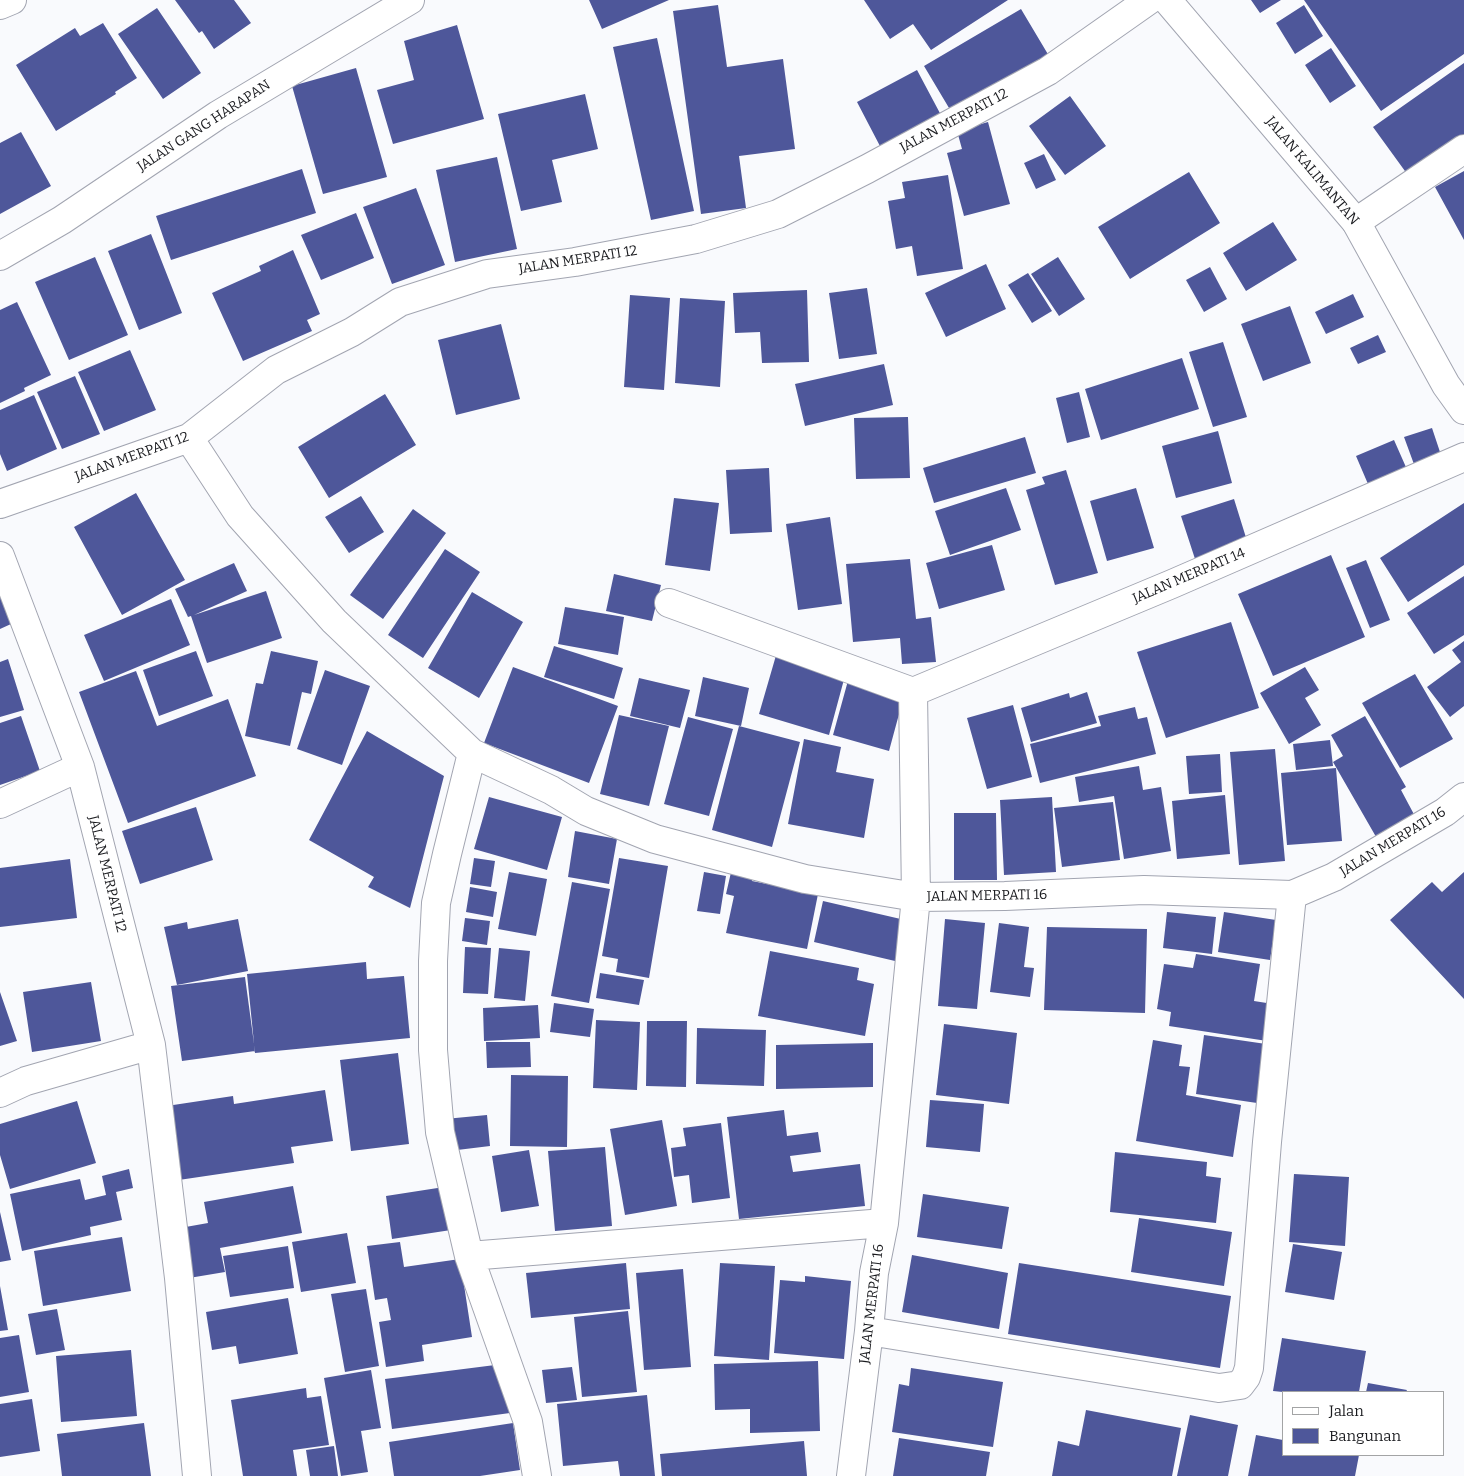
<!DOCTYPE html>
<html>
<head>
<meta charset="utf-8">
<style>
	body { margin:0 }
	#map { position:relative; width:1464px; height:1476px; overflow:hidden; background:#f9fafd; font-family:Bitter,serif }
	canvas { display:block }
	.legend { position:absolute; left:1282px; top:1391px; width:162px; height:65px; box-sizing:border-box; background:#fff; border:1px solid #a3a4a5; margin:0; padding:6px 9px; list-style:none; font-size:15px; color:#1a1b1f }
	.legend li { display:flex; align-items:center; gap:10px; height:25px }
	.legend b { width:25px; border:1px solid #a3a4a5 }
</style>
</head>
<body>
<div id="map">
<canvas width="1464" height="1476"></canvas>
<ul class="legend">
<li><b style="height:6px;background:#fff"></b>Jalan</li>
<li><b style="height:14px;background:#4e579a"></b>Bangunan</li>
</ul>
</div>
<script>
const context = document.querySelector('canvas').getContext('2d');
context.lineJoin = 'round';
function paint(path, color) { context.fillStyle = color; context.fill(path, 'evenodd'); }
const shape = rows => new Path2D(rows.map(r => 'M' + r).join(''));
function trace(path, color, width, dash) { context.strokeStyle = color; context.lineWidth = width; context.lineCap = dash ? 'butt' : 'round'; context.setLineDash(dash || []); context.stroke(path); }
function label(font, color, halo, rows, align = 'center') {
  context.font = font + ' Bitter,serif'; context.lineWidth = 5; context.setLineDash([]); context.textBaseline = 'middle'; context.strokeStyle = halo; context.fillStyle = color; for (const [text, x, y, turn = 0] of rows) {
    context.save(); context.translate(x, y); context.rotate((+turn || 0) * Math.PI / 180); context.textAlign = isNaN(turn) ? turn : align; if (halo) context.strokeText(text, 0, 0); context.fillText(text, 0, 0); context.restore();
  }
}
const building = shape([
	[175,0,234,0,251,23,214,49,202,31,199,33],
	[589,0,669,0,602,29],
	[864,0,1008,0,931,50,913,24,890,39],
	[1251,0,1281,0,1260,13],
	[1304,0,1464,0,1464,54,1381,111],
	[718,5,727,67,783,59,795,149,739,156,746,208,701,214,673,11],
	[1304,5,1323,36,1295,54,1276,23],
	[157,8,201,73,163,99,118,34],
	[1021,9,1049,56,952,113,924,66],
	[103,23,137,78,115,92,116,94,56,131,16,65,75,28,80,36],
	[457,25,484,119,393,144,377,90,414,80,404,41],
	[657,38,694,211,651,220,613,47],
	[1331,48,1356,86,1330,103,1305,65],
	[1464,63,1464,140,1410,178,1373,127],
	[356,68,387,177,323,194,292,86],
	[917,70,942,117,881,148,857,102],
	[585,94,598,149,552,160,562,202,521,211,498,114],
	[1070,96,1106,146,1065,175,1029,126],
	[988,122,1010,204,964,216,947,153,962,149,957,131],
	[21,132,51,186,0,214,0,143],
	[1044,154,1056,180,1036,189,1024,163],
	[497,157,517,249,455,262,436,170],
	[302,169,316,213,171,260,156,216],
	[1464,171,1464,240,1435,187],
	[1189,172,1220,223,1130,279,1098,227],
	[948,175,963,269,917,276,912,246,896,249,888,201,905,198,902,182],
	[416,188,445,265,392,284,363,207],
	[356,213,374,258,321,280,301,235],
	[1273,222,1297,260,1246,291,1223,253],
	[151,234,182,313,139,330,108,251],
	[293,250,320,314,307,320,312,331,243,361,212,293,261,271,259,266],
	[95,257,128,335,69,360,35,282],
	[1058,257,1085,299,1059,316,1031,274],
	[986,264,1006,309,946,337,925,293],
	[1210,267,1227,299,1204,312,1186,280],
	[1028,273,1052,311,1032,323,1008,285],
	[867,288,877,354,839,359,829,293],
	[807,290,809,362,762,363,760,332,735,333,733,293],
	[1353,294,1364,317,1326,334,1315,312],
	[630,295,670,298,664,390,624,387],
	[680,298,725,301,720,387,675,383],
	[17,302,51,375,24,388,25,391,0,403,0,310],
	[1290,306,1311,363,1263,381,1241,324],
	[501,324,520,399,456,415,438,340],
	[1378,335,1386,352,1358,364,1350,348],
	[1223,342,1247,417,1213,427,1189,352],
	[130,350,156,410,104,431,78,372],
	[1182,358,1199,409,1101,440,1085,389],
	[884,364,893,405,805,426,795,384],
	[75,376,100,434,62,449,37,392],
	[1079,392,1090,437,1067,443,1056,398],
	[385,394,416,445,329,498,298,447],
	[34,395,57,449,7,471,0,454,0,410],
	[908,417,910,478,856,479,854,418],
	[1432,428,1442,458,1415,467,1404,437],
	[1218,431,1232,483,1176,498,1162,446],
	[1025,437,1036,473,934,503,923,468],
	[1394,440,1409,474,1371,491,1356,456],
	[769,468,772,532,730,534,726,470],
	[1066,470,1098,573,1055,585,1026,490,1045,484,1042,477],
	[1006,488,1021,530,950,555,935,511],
	[1136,488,1154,548,1107,561,1090,501],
	[136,493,185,580,122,615,74,527],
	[361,496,384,532,349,553,325,517],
	[674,498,719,503,710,571,665,565],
	[1234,499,1248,544,1196,562,1181,516],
	[1464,503,1464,565,1408,602,1380,558],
	[413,509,446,533,383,619,350,595],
	[830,517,842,604,798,610,786,524],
	[992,545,1005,590,939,609,926,563],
	[445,549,480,572,423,658,388,635],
	[1331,555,1365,637,1273,676,1238,594],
	[910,559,916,619,931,617,936,662,902,664,900,638,853,642,846,564],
	[1366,560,1390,620,1370,628,1346,568],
	[234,563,247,591,194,615,266,591,282,638,207,663,191,616,188,617,175,589],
	[0,570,22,619,0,629],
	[614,574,661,585,652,621,606,611],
	[1464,576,1464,635,1434,654,1407,613],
	[472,592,523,622,479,698,428,668],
	[171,599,190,645,104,681,84,635],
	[565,607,624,617,618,655,558,644],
	[1231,622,1259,708,1166,738,1137,652],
	[1464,641,1464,706,1450,717,1427,687,1461,662,1452,650],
	[554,646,623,668,614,699,544,677],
	[196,651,213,696,159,716,143,670],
	[271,651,318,661,311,694,302,692,290,746,245,736,256,683,263,684],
	[777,652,846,672,829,735,759,714],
	[8,659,24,710,0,717,0,662],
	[513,667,618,706,589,783,484,743],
	[1305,667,1319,690,1305,698,1321,725,1289,744,1260,693],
	[325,670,370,686,342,765,297,749],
	[136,671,157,726,228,699,256,776,128,823,79,692],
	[1415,674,1453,739,1400,768,1362,703],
	[703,677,749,688,741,726,695,716],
	[849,677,905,692,889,751,833,735],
	[639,678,690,690,680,728,630,716],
	[1087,692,1097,723,1031,742,1021,708,1069,693,1070,698],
	[1013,705,1032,777,987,789,967,718],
	[1135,707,1138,719,1147,717,1156,754,1040,783,1030,744,1101,726,1098,716],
	[619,715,669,726,649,806,600,794],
	[21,716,40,771,0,785,0,723],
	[1365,716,1406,787,1401,790,1417,820,1379,842,1333,762,1343,756,1331,735],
	[688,717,733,729,709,816,664,804],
	[739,726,800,742,772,847,712,830],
	[367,731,444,776,410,908,368,887,374,877,309,840],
	[804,739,841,747,836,772,874,779,864,838,788,824],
	[1330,740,1333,766,1296,770,1293,744],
	[1275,749,1285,861,1239,865,1230,752],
	[1220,754,1222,792,1189,794,1186,756],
	[1139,766,1143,790,1161,787,1171,851,1124,859,1114,796,1079,802,1075,777],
	[1336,768,1342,841,1287,845,1281,773],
	[1225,795,1230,854,1177,859,1172,801],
	[489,797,562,817,547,870,474,849],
	[1052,797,1056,872,1004,875,1000,800],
	[1113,802,1120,860,1062,867,1054,808],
	[196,807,213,860,140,884,122,831],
	[954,813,996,813,997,880,954,880],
	[575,831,617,839,609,884,568,877],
	[474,858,495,861,491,887,470,884],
	[619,858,668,866,649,978,616,972,618,959,602,956],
	[70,859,77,918,0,927,0,868],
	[732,868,753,873,752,881,818,894,807,949,726,933,734,896,726,894],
	[509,872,547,879,536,936,498,929],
	[704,872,726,876,720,914,697,911],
	[1464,872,1464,999,1390,920,1432,882,1442,892],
	[572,882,610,889,589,1003,551,996],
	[470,887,497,892,493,917,466,912],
	[823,901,905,920,895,961,814,942],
	[1167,912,1216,917,1212,954,1163,948],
	[1224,912,1276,920,1270,960,1218,952],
	[465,918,490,921,487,945,462,941],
	[238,919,248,971,177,985,164,927,187,922,188,929],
	[945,919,985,923,977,1009,938,1006],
	[999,923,1029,927,1024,967,1034,968,1030,997,990,992],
	[1047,927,1147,929,1145,1013,1044,1010],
	[465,947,491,948,488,994,463,993],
	[499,948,530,951,525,1001,494,998],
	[770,951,859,968,857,980,874,984,865,1036,758,1016],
	[1196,954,1260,964,1254,1001,1273,1004,1267,1041,1169,1026,1171,1012,1157,1009,1164,964,1193,968],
	[366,962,367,979,404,976,410,1038,255,1053,247,974],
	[600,973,644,980,639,1005,596,998],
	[245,977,255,1051,182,1061,171,986],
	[91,982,101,1041,32,1052,23,992],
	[0,992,17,1041,0,1046],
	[554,1003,594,1009,590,1037,550,1032],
	[538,1005,540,1038,484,1041,483,1008],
	[596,1020,640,1022,637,1090,593,1088],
	[647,1021,687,1021,686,1087,646,1086],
	[944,1024,1017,1033,1009,1104,936,1095],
	[697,1028,766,1030,764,1086,696,1084],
	[1204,1035,1266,1044,1257,1103,1196,1094],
	[1153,1040,1182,1045,1179,1066,1190,1067,1186,1095,1241,1105,1233,1157,1136,1141],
	[486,1042,530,1042,531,1067,487,1068],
	[873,1043,873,1087,776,1089,776,1045],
	[398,1053,409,1144,351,1151,340,1060],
	[511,1075,568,1076,567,1147,510,1146],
	[325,1090,333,1141,291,1147,294,1163,172,1181,160,1107,233,1096,234,1104],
	[930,1100,984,1104,980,1152,926,1147],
	[77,1101,96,1163,10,1189,0,1155,0,1124],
	[784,1110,787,1136,818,1132,821,1152,790,1156,793,1172,860,1164,865,1206,739,1219,727,1117],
	[487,1115,490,1146,449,1151,445,1119],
	[662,1120,677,1206,625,1215,610,1129],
	[721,1123,730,1198,692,1203,689,1175,674,1177,671,1148,686,1146,683,1128],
	[605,1147,612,1226,555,1231,548,1151],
	[529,1150,539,1206,501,1212,492,1156],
	[1115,1152,1207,1162,1206,1176,1221,1178,1216,1223,1110,1212],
	[129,1169,133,1188,116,1192,122,1220,90,1227,91,1235,22,1251,10,1194,80,1179,85,1200,106,1195,102,1176],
	[1294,1174,1349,1177,1345,1246,1289,1242],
	[293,1186,302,1233,220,1248,225,1272,189,1278,180,1228,208,1223,204,1202],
	[444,1187,451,1230,392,1239,386,1196],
	[923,1194,1009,1207,1002,1249,917,1237],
	[0,1212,11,1260,0,1262],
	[1139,1218,1232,1232,1224,1286,1131,1272],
	[347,1233,356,1283,301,1292,292,1242],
	[122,1237,131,1291,43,1306,34,1251],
	[400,1242,404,1267,460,1259,472,1337,422,1345,424,1361,386,1367,379,1322,391,1320,387,1298,375,1300,367,1246],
	[1293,1244,1342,1252,1334,1300,1285,1292],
	[288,1246,294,1288,230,1297,223,1256],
	[912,1255,1008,1273,999,1329,902,1312],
	[626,1263,630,1309,531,1318,526,1273],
	[720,1263,775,1266,769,1360,714,1356],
	[1019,1263,1231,1296,1220,1368,1008,1334],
	[683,1269,691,1367,644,1370,636,1273],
	[805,1276,851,1281,844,1359,774,1353,780,1280,805,1282],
	[0,1286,8,1330,0,1331],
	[366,1289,379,1366,345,1372,331,1294],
	[288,1298,298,1354,239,1364,236,1346,212,1350,206,1312],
	[57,1309,65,1350,36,1355,28,1314],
	[628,1311,637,1392,582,1397,574,1317],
	[19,1335,29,1392,0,1397,0,1338],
	[1282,1338,1366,1351,1359,1392,1283,1392,1273,1391],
	[131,1350,137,1416,61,1422,56,1356],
	[818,1361,820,1431,750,1433,750,1409,715,1410,714,1364],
	[503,1364,510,1413,392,1429,385,1379],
	[572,1367,577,1400,546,1403,542,1370],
	[911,1368,1003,1382,993,1447,892,1432,899,1384,909,1386],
	[371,1370,381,1428,361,1431,368,1472,341,1476,324,1378],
	[1368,1383,1407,1390,1406,1392,1366,1392],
	[306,1388,307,1398,321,1396,329,1445,293,1450,297,1476,243,1476,231,1400],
	[647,1395,655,1476,620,1476,618,1461,563,1466,557,1404],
	[32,1399,40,1451,0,1457,0,1404],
	[1086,1410,1181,1428,1172,1476,1052,1476,1058,1441,1079,1446],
	[1190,1415,1238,1425,1228,1476,1177,1476],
	[144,1423,151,1476,62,1476,57,1434],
	[513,1423,520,1470,480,1476,394,1476,389,1442],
	[1256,1435,1283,1440,1283,1455,1359,1455,1355,1476,1248,1476],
	[899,1438,990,1452,986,1476,893,1476],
	[804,1441,807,1476,662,1476,660,1454],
	[334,1446,338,1476,310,1476,306,1450]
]);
const minor = shape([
	[0,5,12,0],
	[1356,222,1464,149],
	[0,256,62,220,218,115,410,0],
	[189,438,240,516,334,621,472,753,551,790,586,811,655,839,805,879,916,897,913,692],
	[0,504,189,438,276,370,352,332,400,302,487,274,575,262,696,239,778,214,867,169,1048,71,1149,0],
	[0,556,80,767,151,1045,26,1081,0,1093],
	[669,603,913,692],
	[913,692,1172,584,1464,457],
	[472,753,447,854,436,903,433,961,433,1050,440,1132,469,1256,528,1422,537,1476],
	[0,804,80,767],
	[151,1045,179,1278,197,1476],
	[469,1256,884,1223],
	[869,1331,1219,1388,1240,1385,1246,1377,1249,1368,1267,1142,1292,895],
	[851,1476,869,1331,874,1273,884,1223,916,897,1005,896,1144,890,1292,895,1334,877,1445,812,1464,797]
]);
const major = shape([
	[1167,0,1356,222,1446,385,1464,410]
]);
const streetNames = [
	["JALAN MERPATI 12",954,121,-28],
	["JALAN GANG HARAPAN",204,126,-33],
	["JALAN KALIMANTAN",1312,171,50],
	["JALAN MERPATI 12",578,260,-9],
	["JALAN MERPATI 12",132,457,-20],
	["JALAN MERPATI 14",1189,576,-23],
	["JALAN MERPATI 16",1393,842,-31],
	["JALAN MERPATI 12",107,874,76],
	["JALAN MERPATI 16",987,896,-1],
	["JALAN MERPATI 16",872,1304,-83]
];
paint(building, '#4e579a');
trace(minor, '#a2a5b1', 30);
trace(major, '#a2a5b1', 30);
trace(minor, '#fff', 28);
trace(major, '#fff', 28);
label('14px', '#1a1b1f', '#fff', streetNames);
</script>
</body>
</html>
